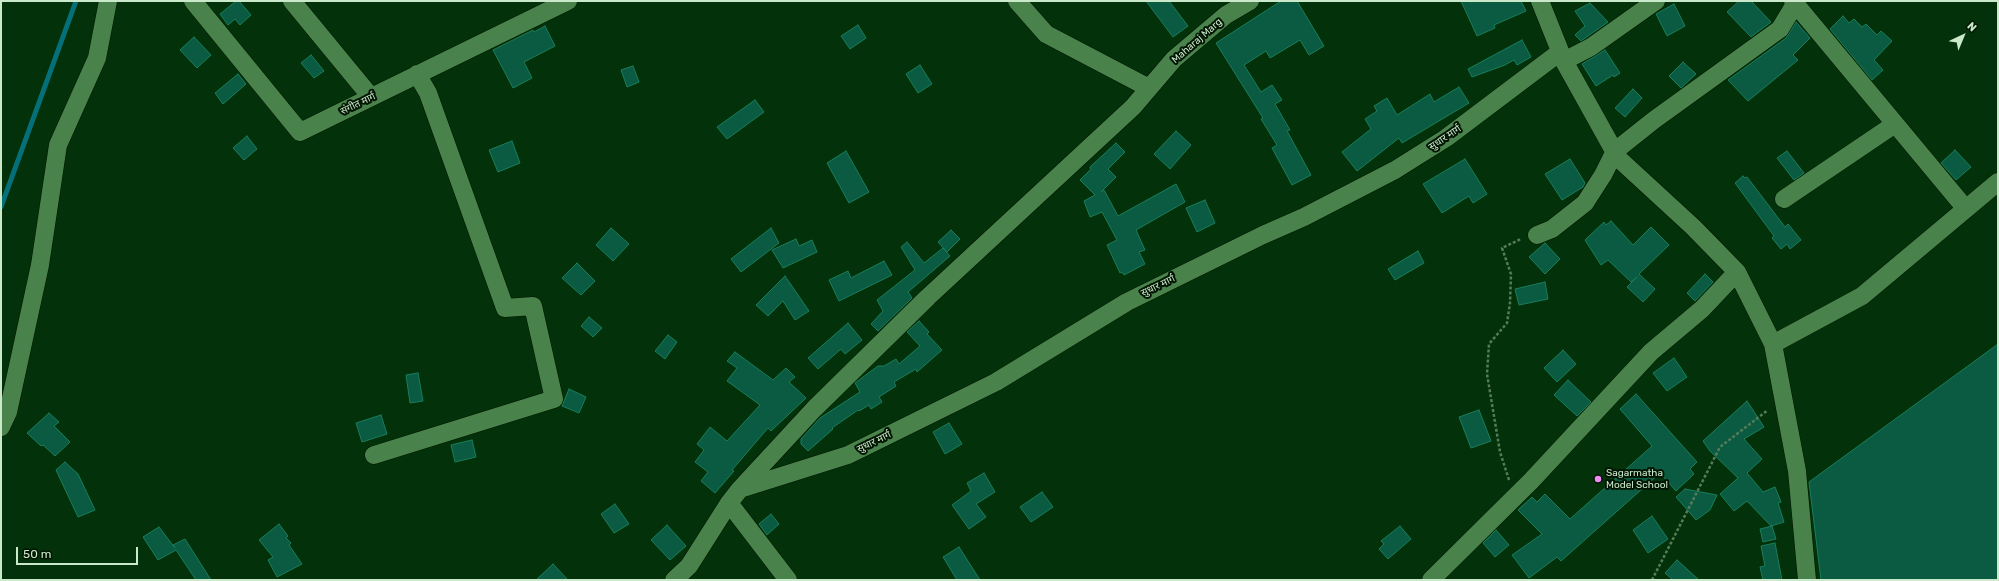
<!DOCTYPE html>
<html>
<head>
<meta charset="utf-8">
<style>
	body { margin:0 }
	#map { position:relative; width:1999px; height:581px; overflow:hidden; background:#033109; font-family:Rubik,sans-serif }
	canvas { display:block }
	.frame { position:absolute; inset:0; border:2px solid #cae8ca; pointer-events:none }
	.north { position:absolute; left:1943px; top:16px; width:40px; height:40px; -webkit-text-stroke:3px #011502; paint-order:stroke; rotate:44deg; font-size:11px; font-weight:700; line-height:16px; text-align:center; color:#cae8ca }
	.north::after { content:''; display:block; margin:auto; width:14px; height:18px; background:#cae8ca; clip-path:polygon(50% 0,100% 100%,50% 72%,0 100%) }
	.scale { position:absolute; left:16px; top:547px; width:122px; height:18px; box-sizing:border-box; border:2px solid #cae8ca; border-top:0; padding-left:5px; font-size:12px; line-height:14px; white-space:nowrap; color:#cae8ca; -webkit-text-stroke:3px #011502; paint-order:stroke }
</style>
</head>
<body>
<div id="map">
<canvas width="1999" height="581"></canvas>
<div class="frame"></div>
<div class="north">N</div>
<div class="scale">50 m</div>
</div>
<script>
const context = document.querySelector('canvas').getContext('2d');
context.lineJoin = 'round';
const shape = rows => new Path2D(rows.map(r => 'M' + r).join(''));
function trace(path, color, width, dash) { context.strokeStyle = color; context.lineWidth = width; context.lineCap = dash ? 'butt' : 'round'; context.setLineDash(dash || []); context.stroke(path); }
function paint(path, color) { context.fillStyle = color; context.fill(path, 'evenodd'); }
function label(font, color, halo, rows, align = 'center') {
  context.font = font + ' Rubik,"Noto Sans Devanagari",sans-serif'; context.lineWidth = 4; context.setLineDash([]); context.textBaseline = 'middle'; context.strokeStyle = halo; context.fillStyle = color; for (const [text, x, y, turn = 0] of rows) {
    context.save(); context.translate(x, y); context.rotate((+turn || 0) * Math.PI / 180); context.textAlign = isNaN(turn) ? turn : align; if (halo) context.strokeText(text, 0, 0); context.fillText(text, 0, 0); context.restore();
  }
}
const stream = shape([
	[1,207,76,1]
]);
const building = shape([
	[236,1,239,1,251,15,240,25,235,19,228,25,220,14,236,1],
	[1146,1,1169,1,1188,26,1173,37,1146,1],
	[1281,1,1297,1,1324,46,1309,55,1300,40,1270,58,1266,51,1244,65,1261,92,1272,85,1282,100,1275,104,1290,130,1287,131,1311,175,1292,185,1272,148,1277,145,1261,119,1263,118,1216,43,1281,1],
	[1461,1,1521,1,1526,11,1494,25,1495,28,1477,36,1461,1],
	[1739,1,1751,1,1771,22,1751,37,1727,12,1739,1],
	[1590,3,1608,22,1581,41,1575,35,1585,26,1575,11,1590,3],
	[1674,4,1685,26,1667,36,1656,14,1674,4],
	[1843,16,1849,23,1854,19,1862,27,1866,24,1877,35,1881,31,1892,41,1874,60,1883,70,1872,80,1830,29,1843,16],
	[1796,22,1810,38,1793,55,1798,60,1748,101,1728,80,1786,38,1796,22],
	[858,25,866,38,850,49,841,36,858,25],
	[545,26,555,46,524,62,532,78,513,88,493,50,533,30,534,32,545,26],
	[194,37,211,55,197,68,180,50,194,37],
	[1522,40,1531,57,1517,65,1514,60,1505,65,1472,77,1468,69,1522,40],
	[1605,50,1620,73,1614,77,1613,75,1596,86,1582,64,1605,50],
	[311,55,324,71,314,78,301,63,311,55],
	[1683,62,1696,74,1681,88,1669,76,1683,62],
	[920,65,932,84,918,93,906,74,920,65],
	[633,66,639,82,627,87,621,70,633,66],
	[238,74,246,84,223,104,215,93,238,74],
	[1459,87,1469,103,1402,143,1399,138,1357,171,1342,152,1371,129,1365,119,1377,111,1374,106,1387,98,1397,115,1430,94,1434,102,1459,87],
	[1633,89,1642,98,1625,117,1615,108,1633,89],
	[755,100,764,112,727,139,717,127,755,100],
	[1176,131,1191,145,1170,169,1154,154,1176,131],
	[247,136,257,149,244,160,233,148,247,136],
	[512,141,520,163,498,172,489,150,512,141],
	[1116,143,1125,152,1108,169,1116,177,1101,192,1104,190,1118,216,1176,184,1185,202,1136,230,1145,250,1139,252,1145,264,1124,275,1122,272,1120,273,1107,245,1117,240,1102,212,1090,217,1084,201,1095,195,1080,180,1091,169,1090,167,1116,143],
	[1955,150,1971,167,1956,180,1941,163,1955,150],
	[846,151,869,192,849,203,827,163,846,151],
	[1787,151,1804,173,1794,180,1777,158,1787,151],
	[1465,159,1487,194,1473,203,1469,196,1442,213,1423,184,1465,159],
	[1570,159,1585,183,1583,187,1562,200,1545,174,1570,159],
	[1743,176,1745,178,1747,177,1785,227,1788,224,1801,240,1790,249,1787,244,1781,249,1772,238,1774,236,1735,183,1743,176],
	[1205,200,1215,223,1197,232,1186,208,1205,200],
	[1611,221,1633,245,1651,227,1669,245,1639,274,1655,289,1643,302,1627,287,1637,277,1631,282,1608,260,1601,265,1585,240,1604,222,1606,225,1611,221],
	[611,228,629,244,613,261,596,245,611,228],
	[771,228,779,243,741,272,731,259,771,228],
	[951,230,960,239,947,252,938,242,951,230],
	[796,239,799,246,812,240,817,252,783,268,772,250,796,239],
	[907,242,924,263,943,248,950,256,908,292,912,298,878,331,871,324,883,311,877,300,915,270,901,247,907,242],
	[1545,243,1560,259,1545,274,1529,257,1545,243],
	[1418,251,1424,263,1395,280,1388,269,1418,251],
	[884,261,892,275,839,301,829,280,848,271,851,278,884,261],
	[577,263,595,281,581,295,562,278,577,263],
	[1705,274,1713,282,1695,301,1687,293,1705,274],
	[785,276,809,311,795,320,783,301,768,316,756,305,785,276],
	[1545,282,1548,299,1519,305,1515,289,1545,282],
	[589,317,602,328,593,337,581,326,589,317],
	[919,321,929,332,927,334,942,350,917,372,916,369,894,382,896,386,879,397,882,402,871,409,869,405,859,411,858,410,832,428,833,429,808,451,801,444,801,439,820,418,860,392,855,383,859,380,878,366,884,366,896,359,899,364,920,346,907,332,919,321],
	[848,323,862,340,845,354,841,349,818,369,808,358,848,323],
	[668,335,677,342,665,359,655,351,668,335],
	[1998,344,1998,580,1821,580,1809,482,1998,344],
	[1563,350,1576,364,1557,382,1544,368,1563,350],
	[735,352,773,380,786,368,795,377,789,382,806,398,771,431,768,428,732,470,734,471,715,493,701,481,708,472,695,462,704,450,697,444,710,427,727,441,760,405,727,381,737,368,727,361,735,352],
	[1674,358,1687,377,1667,391,1653,373,1674,358],
	[418,373,423,401,410,403,406,375,418,373],
	[1568,380,1591,402,1577,416,1554,395,1568,380],
	[569,389,586,397,579,413,562,406,569,389],
	[1636,394,1697,462,1690,469,1694,474,1676,491,1660,473,1561,561,1557,557,1529,578,1512,555,1542,534,1518,510,1532,497,1537,502,1545,494,1570,519,1652,446,1620,409,1636,394],
	[1747,401,1764,427,1744,439,1762,459,1747,473,1763,492,1775,487,1781,502,1778,503,1784,522,1771,526,1747,501,1734,511,1720,494,1738,478,1710,451,1703,441,1747,401],
	[1479,410,1491,441,1471,448,1459,417,1479,410],
	[49,413,59,422,54,426,70,442,55,456,43,445,41,446,27,433,49,413],
	[381,415,387,434,362,442,356,423,381,415],
	[949,423,962,444,945,454,933,432,949,423],
	[472,440,476,457,455,462,451,445,472,440],
	[65,462,78,474,95,510,78,517,56,470,65,462],
	[984,473,995,492,976,504,986,517,969,529,952,505,971,491,967,483,984,473],
	[1685,489,1717,495,1710,510,1696,520,1676,497,1685,489],
	[1042,492,1053,507,1031,522,1020,507,1042,492],
	[615,504,629,524,614,533,601,514,615,504],
	[771,514,779,524,767,535,759,524,771,514],
	[1652,516,1668,539,1648,553,1633,530,1652,516],
	[279,524,288,536,286,538,291,543,289,545,302,564,277,577,268,560,273,557,259,540,279,524],
	[667,525,686,546,670,560,651,540,667,525],
	[1400,526,1411,539,1388,559,1379,549,1384,544,1381,541,1400,526],
	[1772,526,1776,539,1763,542,1760,529,1772,526],
	[159,527,175,548,173,545,185,539,211,580,196,580,176,550,158,560,143,537,159,527],
	[1496,530,1509,545,1495,557,1483,543,1496,530],
	[1775,543,1782,580,1763,580,1760,567,1765,566,1761,546,1775,543],
	[959,547,980,580,957,580,943,557,959,547],
	[1677,560,1699,580,1673,580,1665,573,1677,560],
	[553,564,568,580,536,580,553,564]
]);
const path = shape([
	[1509,480,1500,452,1487,374,1489,344,1507,323,1510,303,1511,274,1502,248,1521,239],
	[1652,580,1720,447,1768,410]
]);
const street = shape([
	[193,1,300,132,568,1],
	[292,1,371,97],
	[1017,1,1046,34,1149,88],
	[1540,1,1564,61,1618,158,1693,227,1737,272,1773,344,1797,471,1807,580],
	[1793,1,1966,209],
	[1564,61,1591,47,1656,1],
	[1784,199,1895,124],
	[1537,235,1552,229,1585,203,1603,175,1615,151,1654,120,1780,29,1795,4],
	[1773,344,1862,296,1998,182],
	[1,427,8,412,40,265,58,145,97,58,108,1],
	[374,455,554,399,533,306,505,308,428,93,417,74],
	[740,489,848,455,996,382,1127,302,1263,235,1304,217,1395,170,1446,138,1560,52],
	[729,503,788,580],
	[674,580,689,566,729,503,740,489,814,409,928,297,1133,107,1174,59,1226,15,1250,1],
	[1431,580,1531,481,1651,352,1702,309,1737,272]
]);
const markers = [
	[1598,479,4,"#f08bf6"]
];
const streetNames = [
	["Maharaj Marg",1197,41,-41],
	["संगीत मार्ग",358,104,-26],
	["सुधार मार्ग",1445,138,-34],
	["सुधार मार्ग",1158,286,-26],
	["सुधार मार्ग",874,442,-26]
];
const poiNames = [
	["Sagarmatha",1606,473],
	["Model School",1606,485]
];
trace(stream, '#05707a', 5);
paint(building, '#0a5b41');
trace(building, '#1a7e5c', 1);
trace(street, '#001600', 19);
trace(path, '#557c59', 2.5, [3, 2]);
trace(street, '#49824b', 18);
for (const [x, y, r, color] of markers) { const dot = new Path2D(); dot.arc(x, y, r, 0, 2 * Math.PI); context.fillStyle = color; context.fill(dot); trace(dot, '#011502', 1.5); }
label('10px', '#cae8ca', '#011502', streetNames);
label('10px', '#cae8ca', '#011502', poiNames, 'left');
</script>
</body>
</html>
